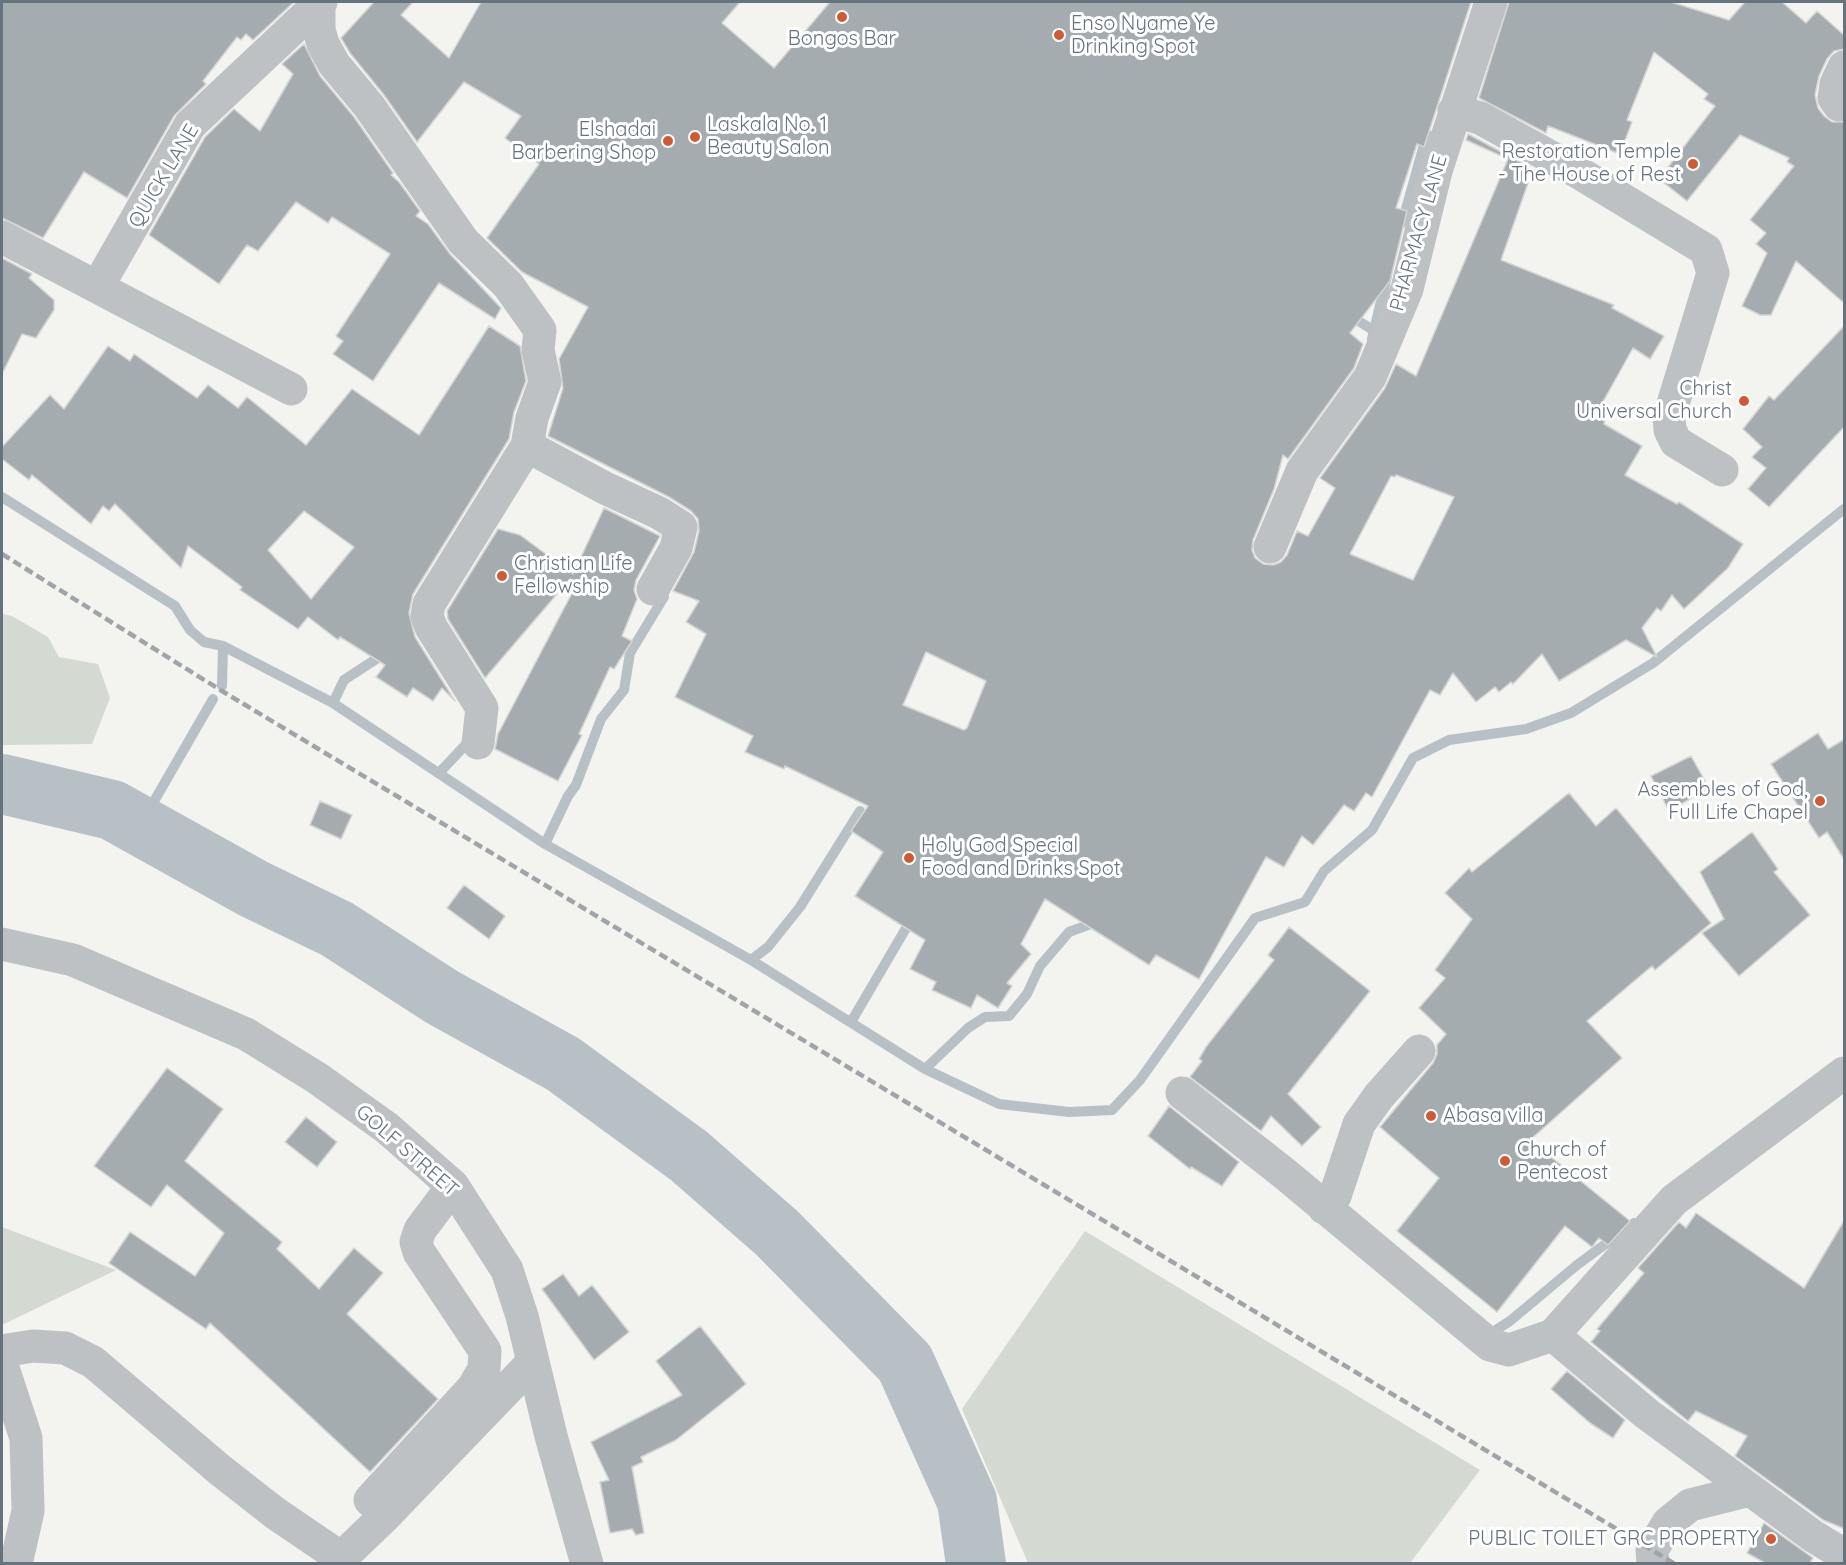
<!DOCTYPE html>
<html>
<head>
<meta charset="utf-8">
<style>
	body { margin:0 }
	#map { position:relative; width:1846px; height:1565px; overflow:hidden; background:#f3f3f0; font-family:Quicksand,sans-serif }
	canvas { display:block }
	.frame { position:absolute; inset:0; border:3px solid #65737e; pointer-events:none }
</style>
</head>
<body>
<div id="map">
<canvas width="1846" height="1565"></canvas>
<div class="frame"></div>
</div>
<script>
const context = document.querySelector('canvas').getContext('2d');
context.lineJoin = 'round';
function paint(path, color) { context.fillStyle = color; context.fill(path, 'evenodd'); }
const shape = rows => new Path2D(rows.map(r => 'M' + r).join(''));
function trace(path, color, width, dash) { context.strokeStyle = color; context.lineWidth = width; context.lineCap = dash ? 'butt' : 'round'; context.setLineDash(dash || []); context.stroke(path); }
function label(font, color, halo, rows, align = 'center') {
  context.font = font + ' Quicksand,sans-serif'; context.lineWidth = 6; context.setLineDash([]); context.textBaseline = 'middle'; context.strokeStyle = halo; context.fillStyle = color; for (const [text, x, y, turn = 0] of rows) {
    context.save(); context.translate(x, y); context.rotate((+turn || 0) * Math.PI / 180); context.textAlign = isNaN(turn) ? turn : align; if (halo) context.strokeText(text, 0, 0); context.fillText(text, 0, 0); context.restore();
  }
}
const green = shape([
	[2,614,12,616,48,637,59,657,98,664,110,698,92,744,2,745],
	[2,1227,116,1270,2,1325],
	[1085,1231,1480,1470,1410,1563,1028,1563,962,1409]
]);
const stream = shape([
	[1402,223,1427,134],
	[1347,314,1373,330],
	[1372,339,1387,276],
	[2,497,175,606,190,630,204,642,223,646,333,703,545,844,751,960,925,1069,999,1104,1069,1112,1112,1110,1140,1080,1255,918,1305,902,1324,871,1372,830,1413,758,1449,740,1526,729,1571,713,1653,663,1844,509],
	[222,686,223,646],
	[333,703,344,680,387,652],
	[439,773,471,739],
	[112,810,153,803,213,699],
	[545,844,568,796,576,785,601,719,624,690,630,653,664,597],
	[751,960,768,947,800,907,860,811],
	[851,1022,912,918],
	[925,1069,968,1028,985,1017,1009,1016,1027,994,1040,966,1069,932,1099,921],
	[1485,1337,1510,1321,1577,1265,1634,1223]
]);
const river = shape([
	[2,784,112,810,254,889,337,929,442,997,563,1064,689,1156,777,1233,905,1363,967,1501,976,1564]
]);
const building = shape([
	[2,2,294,2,253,40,246,34,241,40,237,37,203,81,206,84,174,116,127,198,84,172,43,238,2,218,2,2],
	[374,2,413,2,401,15,449,58,481,2,740,2,722,23,774,68,830,2,1471,2,1424,147,1417,144,1396,208,1407,211,1390,281,1350,333,1363,344,1354,368,1288,459,1283,455,1274,489,1253,540,1252,550,1255,558,1263,564,1273,565,1281,562,1287,555,1297,531,1308,536,1335,488,1320,478,1385,388,1396,364,1416,376,1508,159,1466,140,1468,134,1533,169,1501,260,1614,305,1612,308,1664,336,1650,359,1633,348,1595,416,1605,420,1604,424,1642,446,1625,475,1677,504,1679,502,1743,544,1728,568,1684,609,1672,595,1661,611,1657,608,1642,628,1657,657,1626,640,1559,681,1542,654,1513,684,1511,682,1499,692,1495,687,1476,702,1453,673,1440,695,1430,690,1372,797,1366,793,1354,811,1344,805,1313,845,1302,836,1284,867,1266,857,1199,979,1156,955,1149,965,1045,899,1021,944,1031,954,1007,983,1012,986,998,1008,977,995,971,1008,932,990,936,982,910,969,925,940,855,896,883,852,851,831,868,806,785,766,784,769,745,752,753,736,675,697,706,634,686,622,699,601,673,591,694,552,699,531,698,519,691,511,669,497,548,436,563,388,559,359,588,307,522,272,487,238,539,164,505,138,521,116,464,82,417,142,384,95,350,53,341,38,374,2],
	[1396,475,1454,497,1413,580,1350,554,1391,476,1395,477,1396,475],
	[926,652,986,681,967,728,964,730,903,705,926,652],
	[1509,2,1671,2,1729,20,1745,2,1782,2,1806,23,1817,11,1845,36,1845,49,1834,51,1827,59,1819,76,1815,95,1818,108,1824,116,1832,122,1845,122,1845,304,1796,261,1771,315,1760,315,1742,306,1767,253,1756,244,1766,233,1750,220,1794,166,1787,162,1789,158,1740,135,1687,201,1659,179,1715,106,1704,99,1708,94,1654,52,1627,120,1632,122,1620,154,1548,126,1546,133,1479,98,1509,2],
	[304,44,320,76,354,117,393,173,391,175,399,182,420,211,416,216,428,224,450,254,501,308,495,319,439,283,373,381,333,354,343,341,336,336,390,254,332,217,328,223,296,202,258,251,247,245,219,284,149,235,205,137,234,109,260,131,293,74,282,64,304,44],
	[2,258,32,274,29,278,54,300,54,310,36,338,22,334,2,374,2,258],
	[1845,325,1845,426,1769,507,1748,489,1766,468,1752,457,1762,447,1743,429,1769,396,1774,400,1845,325],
	[489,326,520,346,526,381,514,412,509,439,413,594,409,613,415,637,455,701,442,688,433,701,413,688,407,697,376,677,385,665,340,637,338,640,308,617,298,629,240,590,242,587,188,546,181,568,115,504,109,511,103,506,91,524,32,475,29,480,2,459,2,447,50,395,64,409,108,346,130,361,134,354,197,398,208,385,238,408,247,397,306,445,352,389,419,435,489,326],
	[304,511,354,547,311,599,268,550,304,511],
	[604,508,660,536,636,580,634,590,637,599,622,636,632,641,614,669,610,667,579,734,582,735,558,781,495,749,498,734,571,595,564,591,570,579,485,678,448,619,447,611,498,529,520,535,573,574,604,508],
	[1818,733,1828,749,1845,739,1845,861,1827,832,1819,838,1771,764,1818,733],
	[1691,756,1709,788,1669,811,1651,776,1691,756],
	[1569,793,1596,826,1616,808,1711,923,1655,970,1652,966,1587,1021,1622,1058,1530,1140,1630,1221,1608,1245,1599,1238,1592,1247,1565,1226,1497,1312,1397,1231,1439,1178,1380,1127,1433,1063,1437,1054,1437,1045,1446,1034,1419,1008,1445,978,1435,970,1472,919,1445,893,1469,868,1472,872,1569,793],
	[320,801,352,815,341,839,310,825,320,801],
	[1752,832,1778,869,1774,872,1810,915,1739,976,1702,933,1724,919,1700,872,1752,832],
	[464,885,505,916,489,939,447,908,464,885],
	[1289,927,1370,991,1288,1094,1321,1127,1302,1146,1271,1116,1261,1131,1190,1077,1202,1061,1199,1059,1206,1047,1274,960,1268,955,1289,927],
	[167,1068,223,1109,185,1161,282,1242,277,1249,319,1289,354,1248,383,1273,347,1314,438,1399,370,1472,210,1323,206,1329,109,1263,130,1232,195,1276,224,1233,167,1185,151,1207,94,1166,167,1068],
	[1169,1106,1239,1162,1222,1186,1191,1167,1190,1169,1148,1136,1169,1106],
	[306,1117,337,1142,317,1167,285,1142,306,1117],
	[1696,1213,1804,1288,1845,1219,1845,1529,1823,1520,1735,1456,1747,1436,1696,1411,1688,1421,1591,1342,1600,1331,1597,1329,1644,1273,1638,1268,1679,1222,1686,1228,1696,1213],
	[563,1274,579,1296,592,1285,629,1332,594,1360,542,1289,563,1274],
	[700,1326,746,1384,676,1440,641,1457,643,1462,632,1467,644,1533,636,1535,632,1529,610,1533,600,1482,609,1480,591,1442,682,1395,656,1361,700,1326],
	[1567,1371,1625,1420,1613,1438,1590,1423,1551,1389,1567,1371],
	[1764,1523,1813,1558,1810,1563,1765,1563,1747,1553,1764,1523]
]);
const minor = shape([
	[319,5,319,30,323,44,334,64,369,106,463,241,508,285,540,330,538,350,545,382,532,418,527,446,429,604,427,616,431,627,482,708,478,743],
	[1839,105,1834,98,1836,84,1844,67],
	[1454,111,1480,118,1576,171,1706,250,1713,273,1669,417,1670,430,1676,442,1722,470],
	[2,237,291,389],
	[98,286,190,125,321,2],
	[527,446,605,488,659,513,681,527,676,548,653,589],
	[1270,547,1302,471,1370,377,1407,289,1436,171,1491,2],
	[2,944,73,960,246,1034,317,1078,387,1128,453,1186,507,1270,522,1316,551,1436,587,1564],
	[1182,1093,1285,1174,1490,1345,1509,1350,1553,1335,1674,1200,1844,1073],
	[1324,1208,1335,1196,1359,1124,1379,1096,1419,1051],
	[1553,1335,1647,1414,1813,1536,1844,1555],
	[2,1351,33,1346,65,1348,93,1362,220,1470,275,1513,341,1558],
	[2,1365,26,1438,28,1511,16,1564],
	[370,1500,473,1388,484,1369,485,1351,419,1252,416,1242,420,1230,453,1186],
	[335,1564,385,1516,533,1362],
	[1653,1564,1652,1550,1668,1523,1690,1505,1750,1490]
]);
const rail = shape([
	[2,554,222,691,1675,1564]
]);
const markers = [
	[842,17,6,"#d05a33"],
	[1059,35,6,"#d05a33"],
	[695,137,6,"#d05a33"],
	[668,141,6,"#d05a33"],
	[1693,164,6,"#d05a33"],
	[1744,401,6,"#d05a33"],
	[502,576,6,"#d05a33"],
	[1820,801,6,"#d05a33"],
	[909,858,6,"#d05a33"],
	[1431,1116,6,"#d05a33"],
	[1505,1161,6,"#d05a33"],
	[1771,1539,6,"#d05a33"]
];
const poiNames = [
	["Enso Nyame Ye",1071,24],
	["Drinking Spot",1071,47],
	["Bongos Bar",842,39,"center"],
	["Laskala No. 1",707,125],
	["Beauty Salon",707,148],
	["Elshadai",656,130,"right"],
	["Barbering Shop",656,153,"right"],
	["Restoration Temple",1681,152,"right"],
	["- The House of Rest",1681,175,"right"],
	["Christ",1732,389,"right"],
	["Universal Church",1732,412,"right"],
	["Christian Life",514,564],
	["Fellowship",514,587],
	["Assembles of God,",1808,790,"right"],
	["Full Life Chapel",1808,813,"right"],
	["Holy God Special",921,846],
	["Food and Drinks Spot",921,869],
	["Abasa villa",1443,1116],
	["Church of",1517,1150],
	["Pentecost",1517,1173],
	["PUBLIC TOILET GRC PROPERTY",1759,1539,"right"]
];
const streetNames = [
	["QUICK LANE",164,176,-59],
	["PHARMACY LANE",1419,233,-74],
	["GOLF STREET",407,1151,41]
];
paint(green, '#d4dad1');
trace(stream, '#b7c1c5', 10);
trace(river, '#b7c1c5', 60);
paint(building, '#a5acb0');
trace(building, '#d5d5d3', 1.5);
trace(minor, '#bdc1c4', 33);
trace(rail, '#9fa4a9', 4.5, [9, 4.5]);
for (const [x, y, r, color] of markers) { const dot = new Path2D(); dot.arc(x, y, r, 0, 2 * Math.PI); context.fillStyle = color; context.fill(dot); trace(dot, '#fff', 2); }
label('20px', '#65737e', '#fff', poiNames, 'left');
label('20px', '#65737e', '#fff', streetNames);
</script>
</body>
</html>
